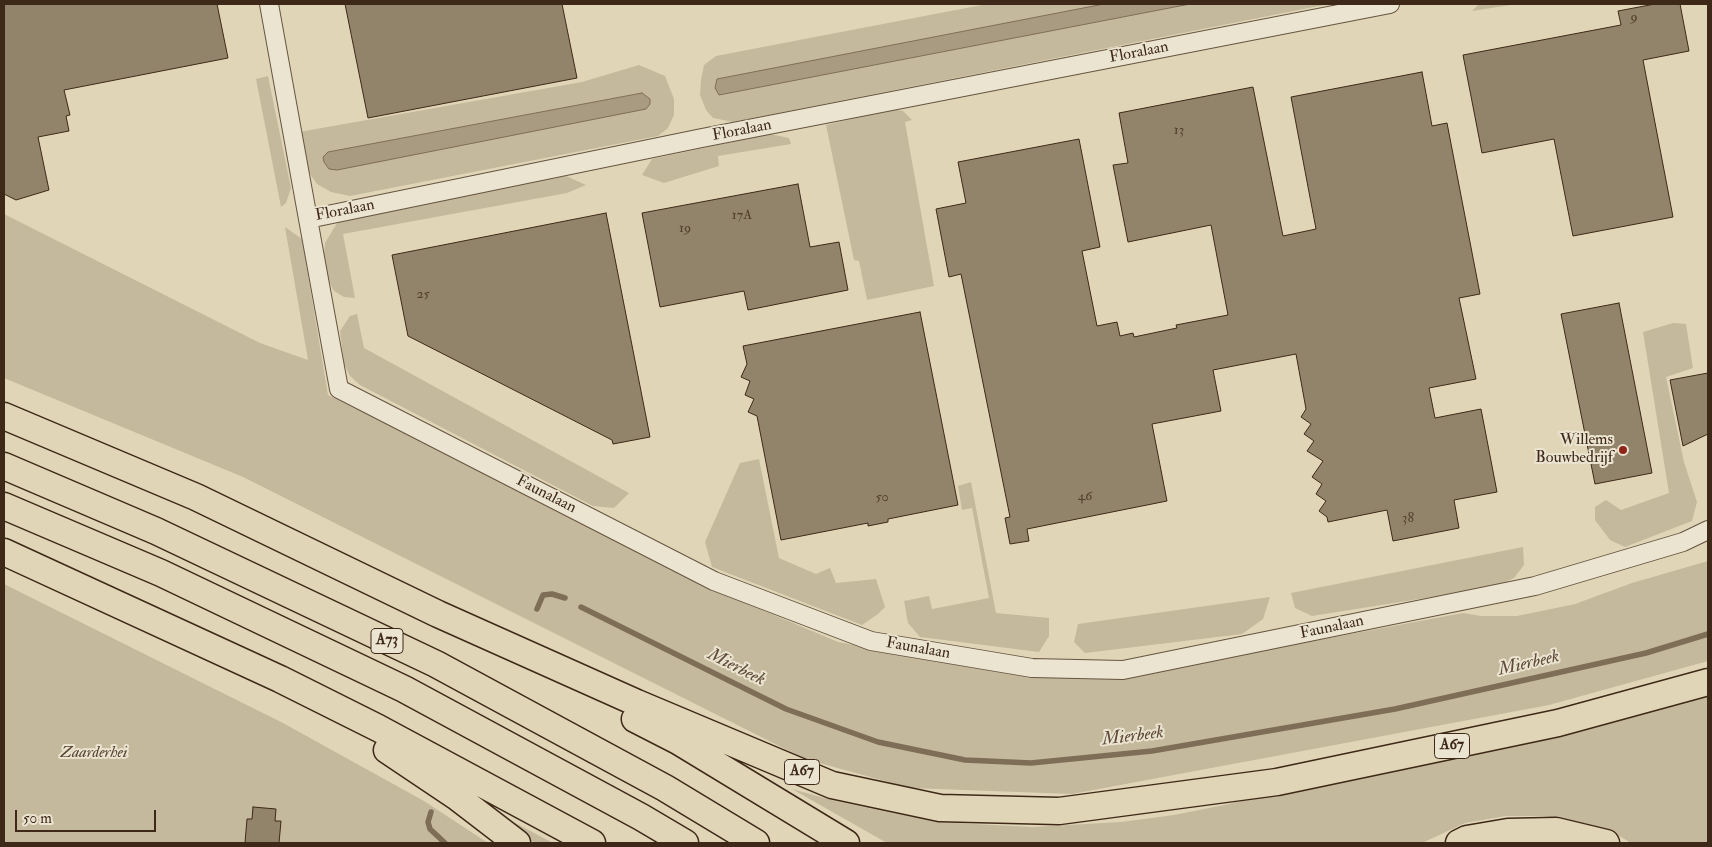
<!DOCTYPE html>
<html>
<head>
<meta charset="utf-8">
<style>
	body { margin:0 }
	#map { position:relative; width:1712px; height:847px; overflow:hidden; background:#e0d6b7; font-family:"IM FELL Double Pica",serif }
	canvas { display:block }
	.frame { position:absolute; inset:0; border:5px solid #3e2918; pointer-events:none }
	.scale { position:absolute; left:15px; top:810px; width:141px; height:22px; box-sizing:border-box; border:2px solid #3e2918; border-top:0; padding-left:6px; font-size:15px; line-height:18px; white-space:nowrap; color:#3e2918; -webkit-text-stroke:4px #ebe4d0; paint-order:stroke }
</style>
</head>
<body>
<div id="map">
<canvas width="1712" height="847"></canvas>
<div class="frame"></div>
<div class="scale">50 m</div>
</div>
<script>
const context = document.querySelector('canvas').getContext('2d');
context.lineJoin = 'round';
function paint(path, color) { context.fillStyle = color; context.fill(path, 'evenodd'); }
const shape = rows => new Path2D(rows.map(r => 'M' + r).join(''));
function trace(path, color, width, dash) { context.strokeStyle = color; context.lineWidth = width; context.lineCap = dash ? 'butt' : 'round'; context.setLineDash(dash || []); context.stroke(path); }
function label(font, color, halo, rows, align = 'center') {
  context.font = font + ' "IM FELL Double Pica",serif'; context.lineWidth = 4; context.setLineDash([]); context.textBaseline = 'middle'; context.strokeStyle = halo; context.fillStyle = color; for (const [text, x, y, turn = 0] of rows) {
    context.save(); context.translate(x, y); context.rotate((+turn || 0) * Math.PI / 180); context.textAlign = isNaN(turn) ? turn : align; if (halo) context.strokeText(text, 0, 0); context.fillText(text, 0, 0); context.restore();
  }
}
const green = shape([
	[987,4,1104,4,717,79,719,95,1190,4,1329,4,733,122,713,118,706,110,700,95,701,80,704,65,716,56],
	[1479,4,1517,4,1472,11],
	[639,65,665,76,674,99,674,115,668,128,658,136,350,196,331,192,317,184,306,168,299,132,582,82],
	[642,93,650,99,646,108,337,169,329,169,328,152],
	[268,76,291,188,286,203,281,207,256,79],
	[893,109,903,111,912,120,905,122,934,286,867,300,859,261,854,260,826,125],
	[770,134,789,138,791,144,718,156,719,166,664,183,642,175,652,159],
	[566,176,586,185,567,193,343,234,355,298,344,297,334,291,328,280,324,255,325,243,337,223,351,214],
	[4,214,260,343,308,360,285,227,302,239,328,395,741,601,838,642,1010,674,1131,675,1463,613,1481,616,1517,616,1575,604,1632,583,1708,561,1708,661,1549,705,1072,794,910,788,805,759,243,477,4,378],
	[357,314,364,348,629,493,614,508,593,506,360,385,350,376,344,364,340,331,350,316],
	[1673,323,1686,324,1693,368,1666,377,1684,462,1697,502,1692,521,1625,547,1610,540,1595,520,1595,507,1606,500,1621,510,1669,493,1643,332],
	[759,459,779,558,816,574,830,568,836,583,876,579,885,607,878,614,862,625,712,567,705,542,740,463],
	[971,482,996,613,1049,618,1049,636,1039,652,920,637,908,623,904,601,929,596,932,609,989,598,972,508,962,510,958,486],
	[1523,547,1524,565,1514,578,1495,587,1312,616,1295,608,1291,593],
	[4,584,283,723,424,801,488,843,4,843],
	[1270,597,1263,619,1242,634,1085,653,1074,642,1078,624],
	[1708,694,1708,843,1631,843,1613,832,1582,823,1543,816,1506,816,1465,823,1422,843,887,843,792,789,835,801,936,822,1032,827,1121,822,1174,815,1229,804,1292,786],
	[474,801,553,843,535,843]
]);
const water = shape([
	[1104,4,1190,4,719,95,715,88,717,79,1104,4],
	[642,93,650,99,650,104,646,109,337,170,329,169,324,162,323,157,328,152,642,93]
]);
const stream = shape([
	[581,607,786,709,878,742,965,760,1031,763,1152,751,1395,709,1646,653,1708,634],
	[537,609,543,595,552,594,565,598],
	[431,812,428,822,430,829,445,843]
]);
const building = shape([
	[4,4,217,4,228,58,64,90,70,115,66,116,69,131,38,137,49,190,16,200,4,194,4,4],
	[345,4,562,4,577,78,368,118,345,4],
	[1655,4,1680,4,1689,51,1643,60,1673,217,1573,236,1554,139,1482,153,1463,55,1621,25,1618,11,1655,4],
	[1422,72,1432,126,1447,123,1480,294,1459,298,1476,379,1429,388,1435,418,1481,409,1497,492,1454,500,1459,528,1393,541,1387,510,1328,522,1327,517,1319,511,1326,501,1316,494,1322,484,1312,477,1323,461,1307,451,1314,441,1304,434,1311,424,1301,417,1306,409,1296,354,1213,370,1221,411,1152,424,1167,501,1027,529,1029,541,1010,544,1005,518,1010,517,961,274,949,277,936,209,966,203,958,162,1079,139,1100,247,1082,251,1097,326,1117,322,1120,336,1133,333,1134,337,1177,328,1176,325,1228,315,1211,225,1128,242,1113,165,1128,163,1119,113,1253,87,1283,236,1316,229,1291,97,1422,72],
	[798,184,810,247,839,242,848,290,748,310,744,291,660,307,642,213,798,184],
	[606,213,650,437,613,444,612,440,408,336,392,255,606,213],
	[1619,303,1652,473,1595,484,1561,314,1619,303],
	[920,312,958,505,888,519,888,522,868,526,868,523,781,540,757,416,748,412,754,399,745,395,750,381,741,377,747,364,743,346,920,312],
	[1708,373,1708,434,1683,446,1670,380,1708,373],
	[253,807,276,809,275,821,281,821,279,843,245,843,247,819,252,819,253,807]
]);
const minor = shape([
	[269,4,308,219,702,138,1390,4],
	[308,219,339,389,714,581,871,641,1032,668,1123,670,1535,586,1683,542,1708,530]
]);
const highway = shape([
	[4,416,196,497,438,614,637,703,832,785,940,808,1059,811,1277,782,1558,723,1708,682],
	[4,466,156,531,436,664,665,788,756,843],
	[4,506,161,573,404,689,641,817,685,843],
	[4,552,280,679,378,728,592,843],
	[635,719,678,741,846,843],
	[387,750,457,797,517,843],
	[1459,843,1467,839,1508,832,1556,831,1606,843]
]);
const markers = [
	[1623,450,5,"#8f2418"]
];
const numberNames = [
	["9",1634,18],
	["13",1179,131],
	["17A",742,216],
	["19",685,229],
	["25",423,295],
	["46",1085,497],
	["50",882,498],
	["38",1408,519]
];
const shields = [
	[387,641,32],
	[1452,746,35],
	[802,772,35]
];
const shieldNames = [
	["A73",387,641],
	["A67",1452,746],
	["A67",802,772]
];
const streetNames = [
	["Floralaan",1139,53,-11],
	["Floralaan",742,131,-11],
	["Floralaan",345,211,-11],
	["Faunalaan",546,495,27],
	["Faunalaan",1332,628,-12],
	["Faunalaan",918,649,10]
];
const poiNames = [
	["Willems",1613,441],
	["Bouwbedrijf",1613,459]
];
const parkNames = [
	["Zaarderhei",94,754]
];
const waterNames = [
	["Mierbeek",1529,664,-13],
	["Mierbeek",736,668,27],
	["Mierbeek",1133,737,-7]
];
paint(green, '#c4b99c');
paint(water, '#a99b81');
trace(water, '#7e6d57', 1);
trace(stream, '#7e6d57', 5.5);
paint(building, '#92836b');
trace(building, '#3e2918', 1);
trace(minor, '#665440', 20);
trace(highway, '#3e2918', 29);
trace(minor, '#ebe4d0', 18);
trace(highway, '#e0d6b7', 26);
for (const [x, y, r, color] of markers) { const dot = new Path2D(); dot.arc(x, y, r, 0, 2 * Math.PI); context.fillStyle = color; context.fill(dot); trace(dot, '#ebe4d0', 2); }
label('14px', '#53402d', null, numberNames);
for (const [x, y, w] of shields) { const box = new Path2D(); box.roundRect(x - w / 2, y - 12.5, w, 25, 4); context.fillStyle = '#ebe4d0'; context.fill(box); trace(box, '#3e2918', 1); }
label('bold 15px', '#3e2918', null, shieldNames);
label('16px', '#3e2918', '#ebe4d0', streetNames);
label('16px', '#3e2918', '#ebe4d0', poiNames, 'right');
label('italic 16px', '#594632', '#ebe4d0', parkNames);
label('italic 18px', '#5e4b38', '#ebe4d0', waterNames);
</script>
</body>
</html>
